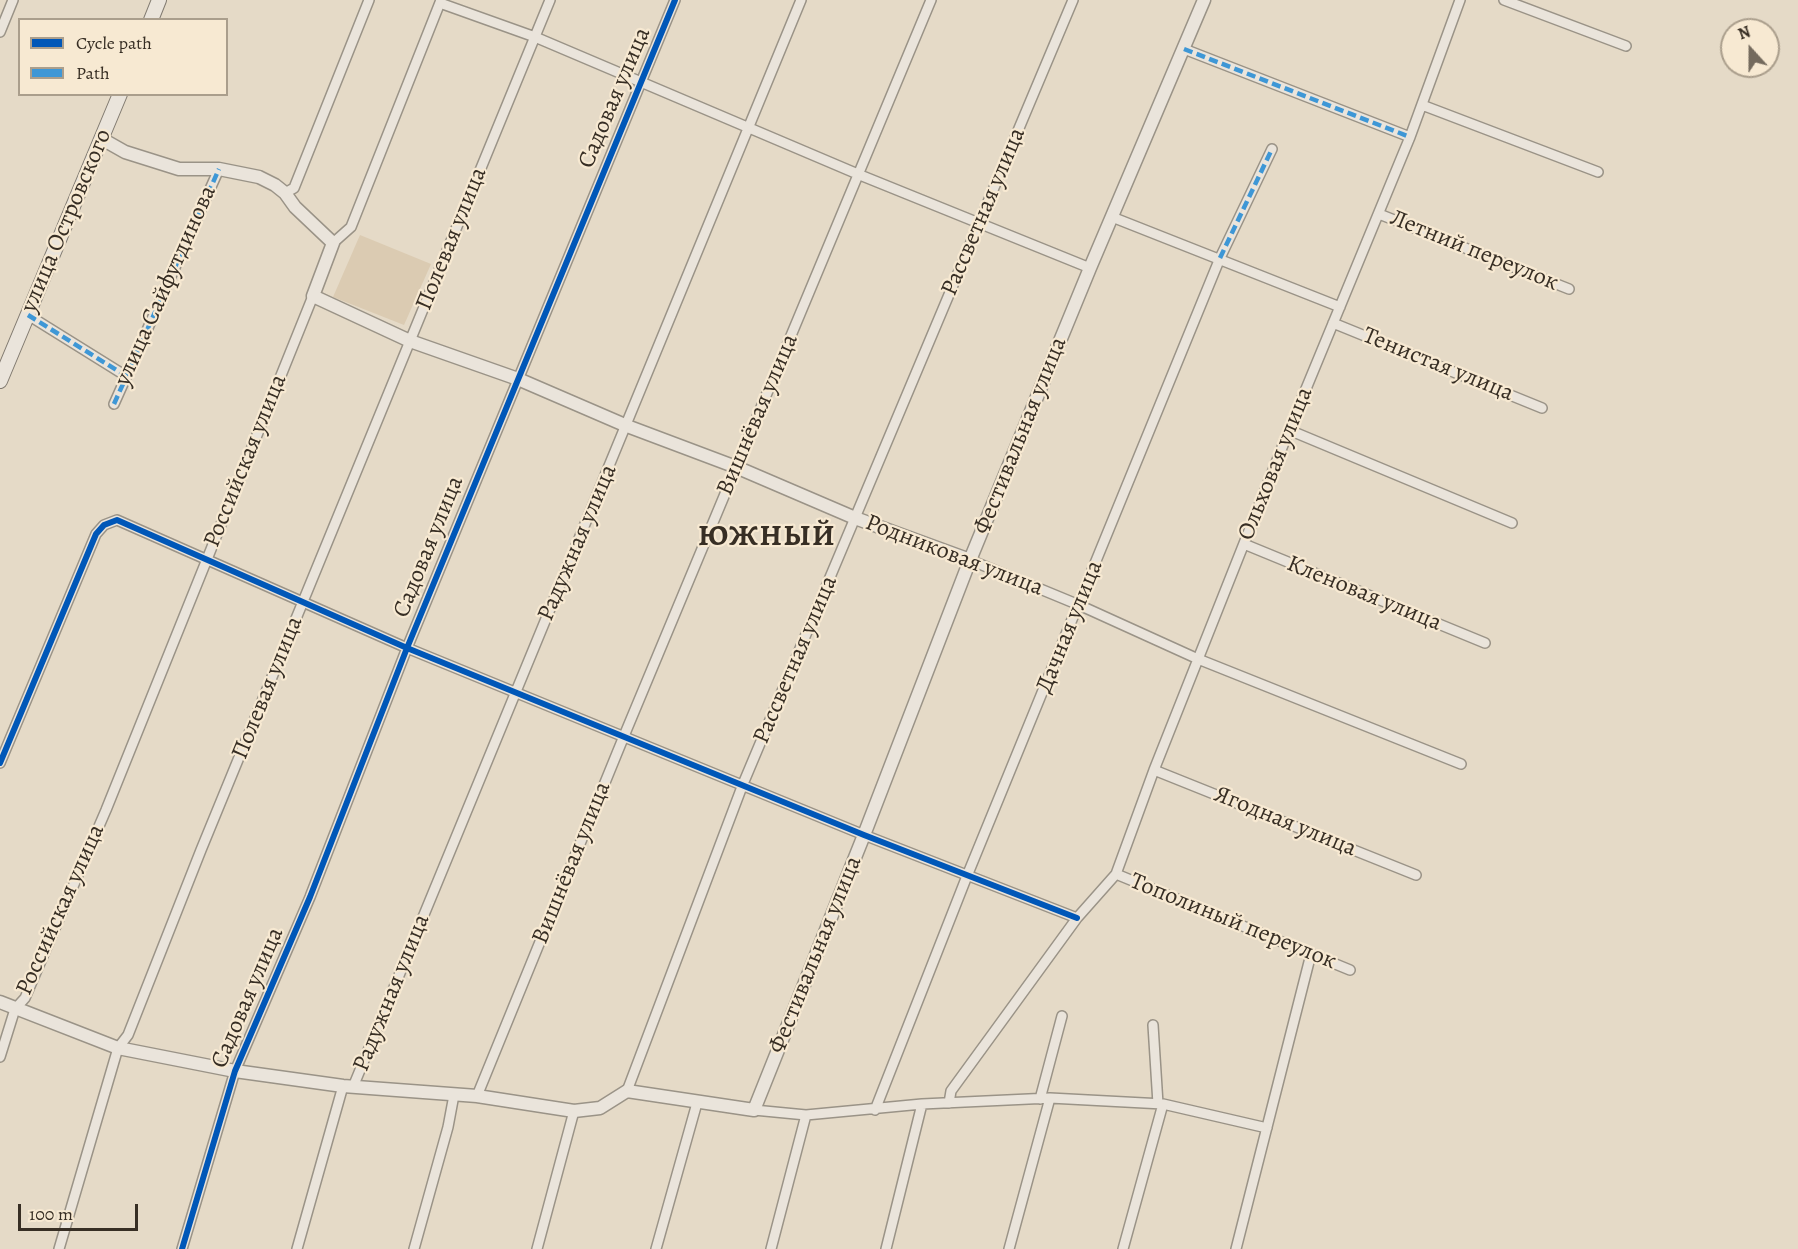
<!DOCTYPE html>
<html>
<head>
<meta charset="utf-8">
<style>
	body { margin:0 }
	#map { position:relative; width:1798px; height:1249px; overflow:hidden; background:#e5dac7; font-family:Alegreya,serif }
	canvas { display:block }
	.legend { position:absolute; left:18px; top:18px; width:210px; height:78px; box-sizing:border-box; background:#f7e9d2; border:2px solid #aa9e8c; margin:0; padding:8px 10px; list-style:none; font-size:18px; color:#372e24 }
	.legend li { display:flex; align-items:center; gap:12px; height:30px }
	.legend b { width:30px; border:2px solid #aa9e8c }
	.north { position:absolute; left:1720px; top:18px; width:60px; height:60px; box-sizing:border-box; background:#f7e9d2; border:2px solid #aa9e8c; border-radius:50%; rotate:339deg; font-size:16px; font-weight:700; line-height:24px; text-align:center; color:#372e24 }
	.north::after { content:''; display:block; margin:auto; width:21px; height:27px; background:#746a5d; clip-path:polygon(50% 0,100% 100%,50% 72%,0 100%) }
	.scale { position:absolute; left:18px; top:1204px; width:120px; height:27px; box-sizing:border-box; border:3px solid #372e24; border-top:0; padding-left:8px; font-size:18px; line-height:21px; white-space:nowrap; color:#372e24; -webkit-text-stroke:4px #f7e9d2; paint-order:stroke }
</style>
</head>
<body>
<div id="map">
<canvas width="1798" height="1249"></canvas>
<ul class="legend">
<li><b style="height:8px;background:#0057b8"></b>Cycle path</li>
<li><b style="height:8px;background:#3e97d6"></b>Path</li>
</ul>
<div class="north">N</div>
<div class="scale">100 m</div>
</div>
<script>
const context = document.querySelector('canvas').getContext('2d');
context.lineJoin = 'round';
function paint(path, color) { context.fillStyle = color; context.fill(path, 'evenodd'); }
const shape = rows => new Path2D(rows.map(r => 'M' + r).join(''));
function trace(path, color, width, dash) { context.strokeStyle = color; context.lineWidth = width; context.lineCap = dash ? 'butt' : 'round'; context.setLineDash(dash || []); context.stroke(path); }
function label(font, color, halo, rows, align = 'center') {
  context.font = font + ' Alegreya,serif'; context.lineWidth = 4.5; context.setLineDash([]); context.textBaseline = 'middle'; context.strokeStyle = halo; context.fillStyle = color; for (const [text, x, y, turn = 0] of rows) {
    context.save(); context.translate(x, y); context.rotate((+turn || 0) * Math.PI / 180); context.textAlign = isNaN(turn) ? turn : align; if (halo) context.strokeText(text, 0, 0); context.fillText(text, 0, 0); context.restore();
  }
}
const green = shape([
	[360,235,431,264,404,325,333,297]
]);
const minor = shape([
	[1504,0,1626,46],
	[440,3,535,37,860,175,1090,268],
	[0,32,13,0],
	[1184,49,1410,137],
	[1422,105,1598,172],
	[285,193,294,188,369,0],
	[1379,214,1569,289],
	[1112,217,1340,307],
	[333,243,351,227,441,0],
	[28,315,126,376],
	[1333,323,1542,408],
	[114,404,219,169],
	[1289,430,1512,523],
	[1244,544,1485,643],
	[970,560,1079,605,1198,659,1461,764],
	[0,763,96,534,104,525,117,520,407,648,864,835,1077,918],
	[1154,770,1416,875],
	[1116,874,1350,970],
	[1153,1025,1158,1104],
	[0,1057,15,1009,25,998,106,810,313,296],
	[353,1087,801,0],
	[627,1091,743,784,1073,0],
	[477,1096,624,736,931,0],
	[1040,1099,1062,1016],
	[949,1103,951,1091,1077,918,1116,874,1154,770,1289,430,1410,137,1460,0],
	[754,1110,806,1115,922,1104,1050,1098,1163,1104,1267,1128],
	[875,1110,967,876,1220,258,1272,149],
	[59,1249,118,1048,128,1035,201,850,550,0],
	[182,1249,235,1071,310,897,407,648,675,0],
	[297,1249,343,1086],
	[414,1249,448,1127,454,1095],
	[537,1249,574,1111],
	[656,1249,697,1103],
	[771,1249,806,1115],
	[886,1249,922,1104],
	[1009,1249,1050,1098],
	[1123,1249,1163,1104],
	[1236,1249,1311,954]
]);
const tertiary = shape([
	[102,139,125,152,179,169,219,169,259,177,275,185,285,193,295,207,333,243,313,296,410,341,518,379,627,426,736,467,855,518,970,560],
	[0,1002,118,1048,235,1071,343,1086,477,1096,574,1111,600,1108,627,1091,754,1110,864,835,970,560,1090,268,1204,0]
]);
const secondary = shape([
	[151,20,159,0],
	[0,381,120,94]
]);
const quiet = shape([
	[1184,49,1410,137],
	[1220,258,1272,149],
	[28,315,126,376],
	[114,404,219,169]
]);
const cycleway = shape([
	[0,763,96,534,104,525,117,520,407,648,864,835,1077,918],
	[182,1249,235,1071,310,897,407,648,675,0]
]);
const streetNames = [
	["Садовая улица",615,98,-67],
	["Рассветная улица",984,212,-67],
	["улица Островского",67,221,-67],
	["Полевая улица",452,239,-68],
	["Летний переулок",1474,251,22],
	["улица Сайфутдинова",166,286,-66],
	["Тенистая улица",1438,365,22],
	["Вишнёвая улица",758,415,-67],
	["Фестивальная улица",1021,436,-68],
	["Российская улица",246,461,-68],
	["Ольховая улица",1276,464,-68],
	["Радужная улица",578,543,-67],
	["Садовая улица",429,547,-68],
	["Родниковая улица",954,556,21],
	["Кленовая улица",1364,594,22],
	["Дачная улица",1070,627,-68],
	["Рассветная улица",796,660,-67],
	["Полевая улица",268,688,-68],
	["Ягодная улица",1285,822,22],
	["Вишнёвая улица",572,863,-68],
	["Российская улица",61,910,-66],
	["Тополиный переулок",1233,922,22],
	["Фестивальная улица",816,955,-68],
	["Радужная улица",392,993,-68],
	["Садовая улица",248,998,-67]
];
const districtNames = [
	["ЮЖНЫЙ",767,538]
];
paint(green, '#dbcbb2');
trace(minor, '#9a9387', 12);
trace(tertiary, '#9a9387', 15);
trace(secondary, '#827b71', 16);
trace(minor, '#eae4db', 9);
trace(tertiary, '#eae4db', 12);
trace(secondary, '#eae4db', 14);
trace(quiet, '#3e97d6', 4.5, [9, 4.5]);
trace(cycleway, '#0057b8', 6);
label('24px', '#372e24', '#f7e9d2', streetNames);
context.letterSpacing = '1.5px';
label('bold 30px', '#372e24', '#f7e9d2', districtNames);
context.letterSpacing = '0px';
</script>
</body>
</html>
